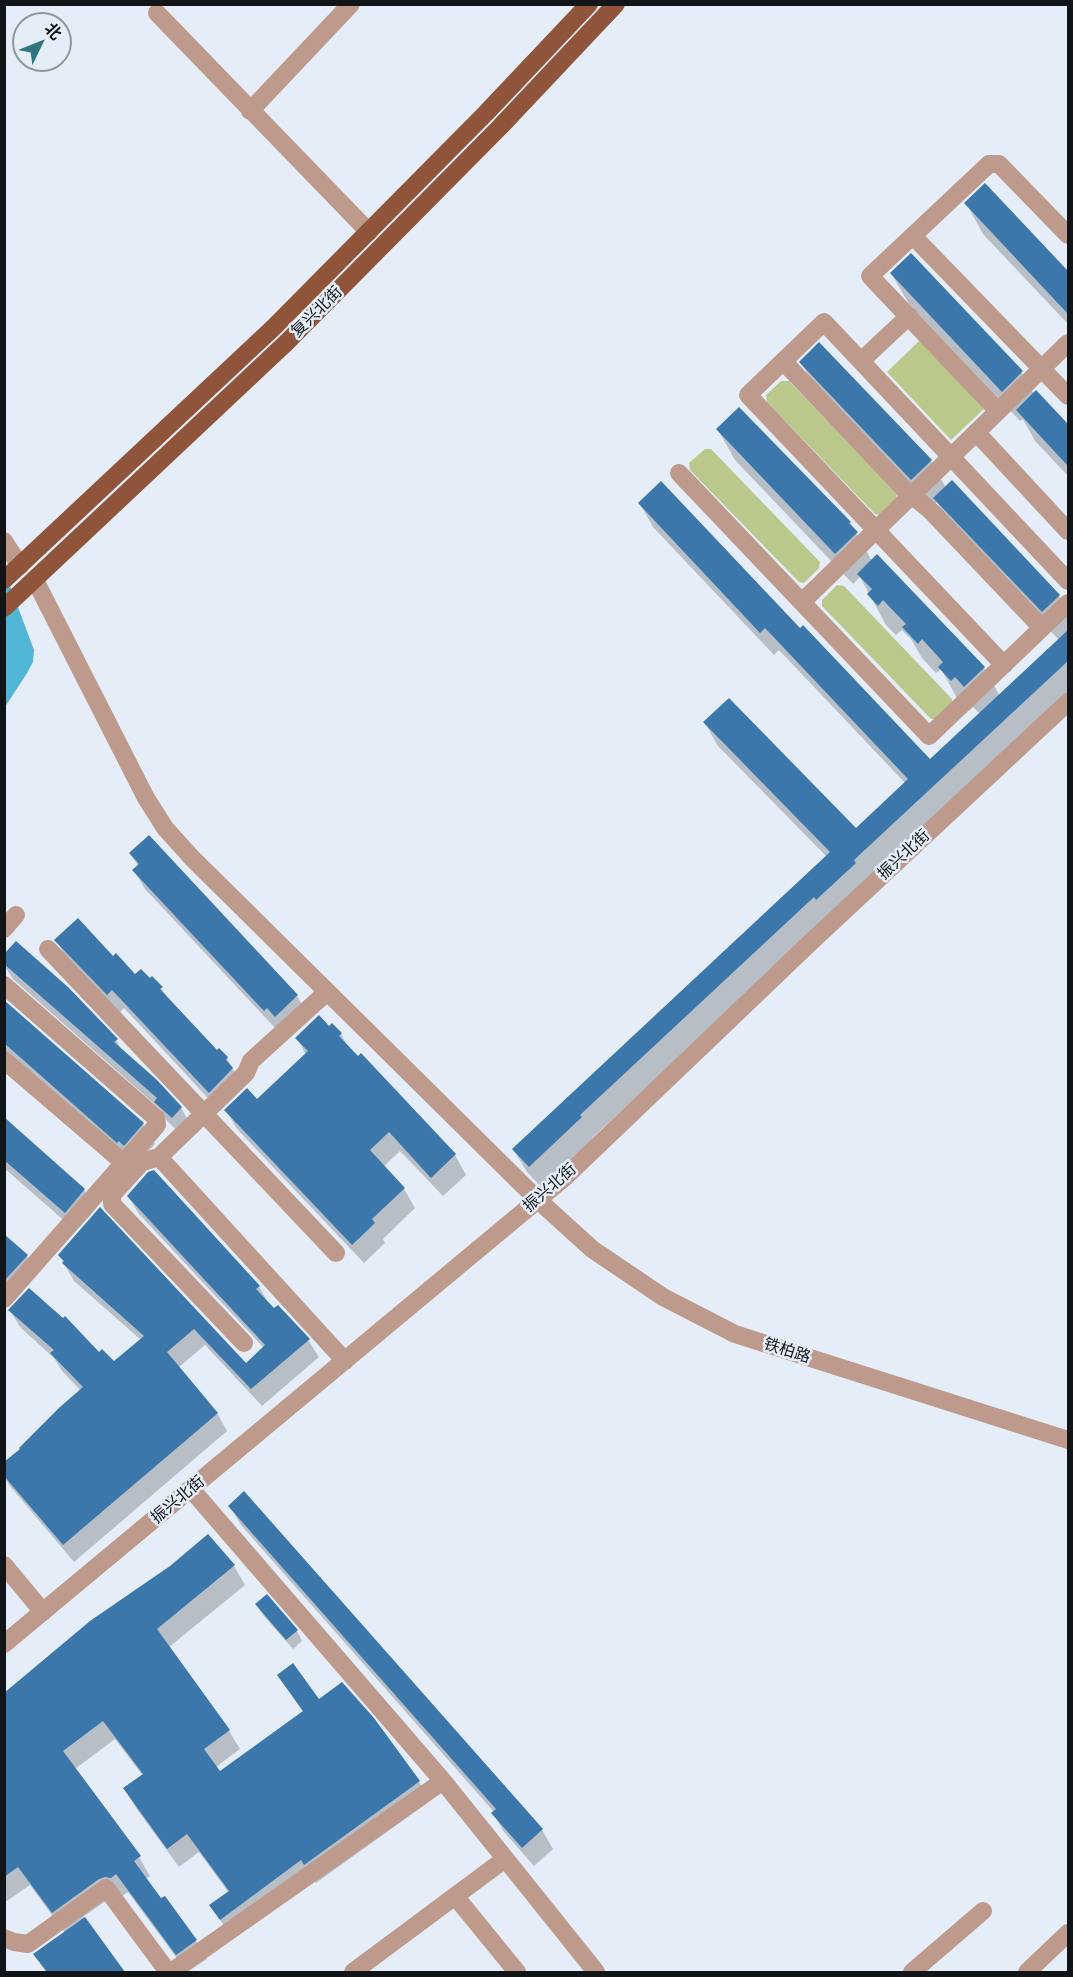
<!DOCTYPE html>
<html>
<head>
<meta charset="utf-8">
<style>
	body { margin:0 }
	#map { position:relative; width:1073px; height:1977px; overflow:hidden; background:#e5eef8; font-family:"Open Sans","Noto Sans SC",sans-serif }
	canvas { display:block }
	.frame { position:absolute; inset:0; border:6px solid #111518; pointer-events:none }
	.north { position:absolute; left:12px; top:12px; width:60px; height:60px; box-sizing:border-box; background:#e5eef8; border:2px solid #90979e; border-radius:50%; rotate:47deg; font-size:16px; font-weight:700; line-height:24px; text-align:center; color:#111518 }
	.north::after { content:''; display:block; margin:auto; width:21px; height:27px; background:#2e7581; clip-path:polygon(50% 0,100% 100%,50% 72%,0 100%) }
</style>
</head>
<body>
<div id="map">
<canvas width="1073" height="1977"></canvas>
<div class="frame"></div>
<div class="north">北</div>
</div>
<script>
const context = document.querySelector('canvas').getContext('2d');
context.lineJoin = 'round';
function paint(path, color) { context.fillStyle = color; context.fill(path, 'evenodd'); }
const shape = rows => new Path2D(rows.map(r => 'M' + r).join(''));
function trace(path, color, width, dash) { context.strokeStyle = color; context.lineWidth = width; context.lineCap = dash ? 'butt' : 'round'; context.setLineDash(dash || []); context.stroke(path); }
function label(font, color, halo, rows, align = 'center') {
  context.font = font + ' "Open Sans","Noto Sans SC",sans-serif'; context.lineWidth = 5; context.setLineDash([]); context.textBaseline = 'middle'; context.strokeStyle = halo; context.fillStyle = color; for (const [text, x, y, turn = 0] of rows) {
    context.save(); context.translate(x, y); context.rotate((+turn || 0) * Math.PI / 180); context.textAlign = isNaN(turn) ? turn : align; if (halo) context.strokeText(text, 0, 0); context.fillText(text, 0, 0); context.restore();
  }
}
const green = shape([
	[920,340,985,408,951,440,887,372],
	[781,381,789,381,897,494,896,500,881,515,875,514,767,402,766,395],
	[705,449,711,449,820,562,819,568,804,583,799,582,690,470,689,463],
	[837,585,844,586,952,699,952,705,936,719,931,719,822,606,822,600]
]);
const water = shape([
	[4,570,34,650,33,662,27,673,5,707]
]);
const shadow = shape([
	[985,185,1068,273,1068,324,983,234,966,203],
	[891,273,1021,372,1034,394,1036,392,1068,426,1068,476,1035,441,1023,419,1020,421,909,304],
	[801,362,931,461,946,488,1059,596,1068,612,1068,696,592,1138,594,1141,543,1189,527,1172,513,1149,827,857,718,746,705,723,856,830,906,784,779,650,774,655,653,527,640,504,800,630,930,761,980,714,973,707,969,711,957,698,941,669,936,673,922,658,911,639,902,630,896,635,886,625,860,577,853,584,735,460,718,430,850,522,872,561,984,668,1000,696,1060,641,953,529,937,502,929,510,818,392],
	[131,854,297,996,308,1015,276,1029,145,889,134,870,138,866],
	[56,940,113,958,135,976,161,988,170,1002,217,1052,219,1050,227,1058,243,1088,220,1111,124,1008,119,1013,67,959],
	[4,956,116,1040,124,1054,181,1108,192,1127,184,1137,167,1121,160,1109,13,979,4,965],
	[4,1002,143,1124,155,1144,136,1165,4,1052],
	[329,1028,341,1034,349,1049,358,1058,361,1055,455,1155,466,1175,443,1196,400,1151,383,1167,404,1189,415,1208,383,1239,385,1243,364,1263,237,1129,226,1110,257,1101,306,1055,297,1038],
	[4,1119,84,1190,95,1210,76,1231,4,1168],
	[128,1196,259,1287,269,1304,308,1340,319,1357,262,1406,205,1345,178,1368,217,1413,227,1431,74,1562,10,1486,4,1476,81,1391,62,1371,54,1358,20,1327,10,1310,99,1354,114,1363,141,1340,74,1281,59,1255,100,1209,246,1365,264,1348,139,1214],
	[4,1236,27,1256,36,1271,4,1286],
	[230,1506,542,1830,553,1849,534,1866,504,1832,493,1813,494,1812,241,1525],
	[234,1566,245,1585,168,1648,229,1731,240,1749,216,1767,220,1773,303,1712,279,1676,319,1701,373,1719,419,1782,430,1801,316,1883,313,1878,232,1938,211,1906,229,1893,199,1852,179,1867,136,1808,125,1789,143,1776,115,1739,75,1769,139,1857,150,1876,145,1879,196,1941,207,1959,187,1972,128,1892,122,1896,110,1898,83,1917,124,1972,46,1972,35,1954,65,1933,30,1885,4,1903,4,1694],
	[257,1605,297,1631,302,1641,293,1649,263,1615]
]);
const building = shape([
	[985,183,1068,271,1068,314,964,203],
	[911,253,1023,371,1002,392,890,273],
	[819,342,932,460,911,480,799,362],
	[1036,390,1068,424,1068,466,1016,410],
	[739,407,851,522,849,523,858,532,835,554,716,429],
	[952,480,1060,595,1042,612,933,498],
	[661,481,800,628,803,625,930,759,1068,630,1068,661,854,860,856,863,816,900,814,897,580,1115,582,1117,529,1167,512,1149,830,852,703,722,729,698,856,828,908,779,765,628,760,633,638,503],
	[877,554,985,667,964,687,955,677,951,681,938,667,943,662,922,639,918,644,902,627,906,624,883,600,878,606,867,594,872,589,857,574],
	[149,835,298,995,275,1017,267,1008,264,1011,132,870,139,864,129,853],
	[78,918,113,956,116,953,135,974,141,969,150,978,152,976,163,987,160,989,188,1019,217,1050,219,1048,228,1057,226,1060,233,1068,209,1093,112,990,107,995,54,940],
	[16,941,69,988,118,1039,114,1042,157,1080,182,1107,172,1118,154,1102,157,1098,4,964,4,954],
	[4,1000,144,1123,124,1146,119,1141,117,1143,4,1043],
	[319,1015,329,1026,332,1023,342,1033,339,1036,358,1056,361,1053,456,1154,431,1178,389,1132,370,1150,405,1188,372,1219,375,1223,352,1245,224,1110,247,1088,257,1099,308,1051,295,1038],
	[4,1117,85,1189,65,1213,4,1160],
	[154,1170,260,1286,256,1289,274,1308,278,1305,310,1339,251,1389,194,1329,167,1352,218,1413,63,1545,4,1476,4,1462,20,1449,19,1448,60,1407,83,1387,50,1353,54,1350,8,1310,29,1288,63,1318,65,1316,99,1352,102,1349,114,1361,144,1336,62,1263,64,1261,58,1255,100,1207,246,1363,265,1345,127,1196,148,1172],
	[4,1234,28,1255,4,1281],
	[244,1491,543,1829,522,1848,491,1813,496,1809,228,1506],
	[208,1534,235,1565,157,1629,230,1730,204,1749,220,1771,303,1711,277,1675,293,1663,319,1699,342,1682,374,1718,420,1781,304,1865,301,1860,220,1920,209,1905,229,1891,187,1834,167,1849,123,1788,143,1774,103,1721,63,1751,141,1856,134,1861,161,1898,165,1896,197,1940,176,1955,116,1874,111,1878,105,1877,99,1879,52,1913,18,1867,4,1877,4,1693,90,1621,170,1566],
	[267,1594,298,1630,286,1640,255,1604],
	[85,1917,125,1972,47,1972,33,1954]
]);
const minor = shape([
	[157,13,369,232],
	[250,111,351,4],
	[913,236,1068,396],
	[783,361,905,490,930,510,1042,628],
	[861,361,909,316],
	[998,411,870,276,989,164,999,164,1068,235],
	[976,432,1068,531],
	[679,473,929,736,1068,603],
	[4,541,20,566],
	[35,580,146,798,165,828,192,858,538,1200,592,1249,663,1297,735,1334,1068,1440],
	[802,602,1068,343],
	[1004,665,748,395,824,322,1068,581],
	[4,929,16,915],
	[48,949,336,1253],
	[4,985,156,1118,157,1125,4,1299],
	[327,992,251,1061,246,1073,159,1157,345,1361],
	[4,1060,124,1163],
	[159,1157,142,1162,112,1195,112,1204,244,1343],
	[191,1489,443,1781,596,1972],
	[4,1565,43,1612],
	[4,1644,564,1178,812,941,1068,702],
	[455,1896,517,1972],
	[4,1938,14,1942,28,1944,106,1888,168,1972],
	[171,1972,443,1781],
	[353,1972,505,1859],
	[912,1972,983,1911],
	[1027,1972,1068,1933]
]);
const major = shape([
	[4,580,273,328,486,113,589,4],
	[4,608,287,342,500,127,616,4]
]);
const streetNames = [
	["复兴北街",317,312,-45],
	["振兴北街",904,855,-43],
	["振兴北街",550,1188,-41],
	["铁柏路",787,1351,18],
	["振兴北街",178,1500,-40]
];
paint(green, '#bac98b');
paint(water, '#4fb7d5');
paint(shadow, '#0003');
paint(building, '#3c77ac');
trace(minor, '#bd9a8b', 18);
trace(major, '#8f543a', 18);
label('16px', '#111518', '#e5eef8', streetNames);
</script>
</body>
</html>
